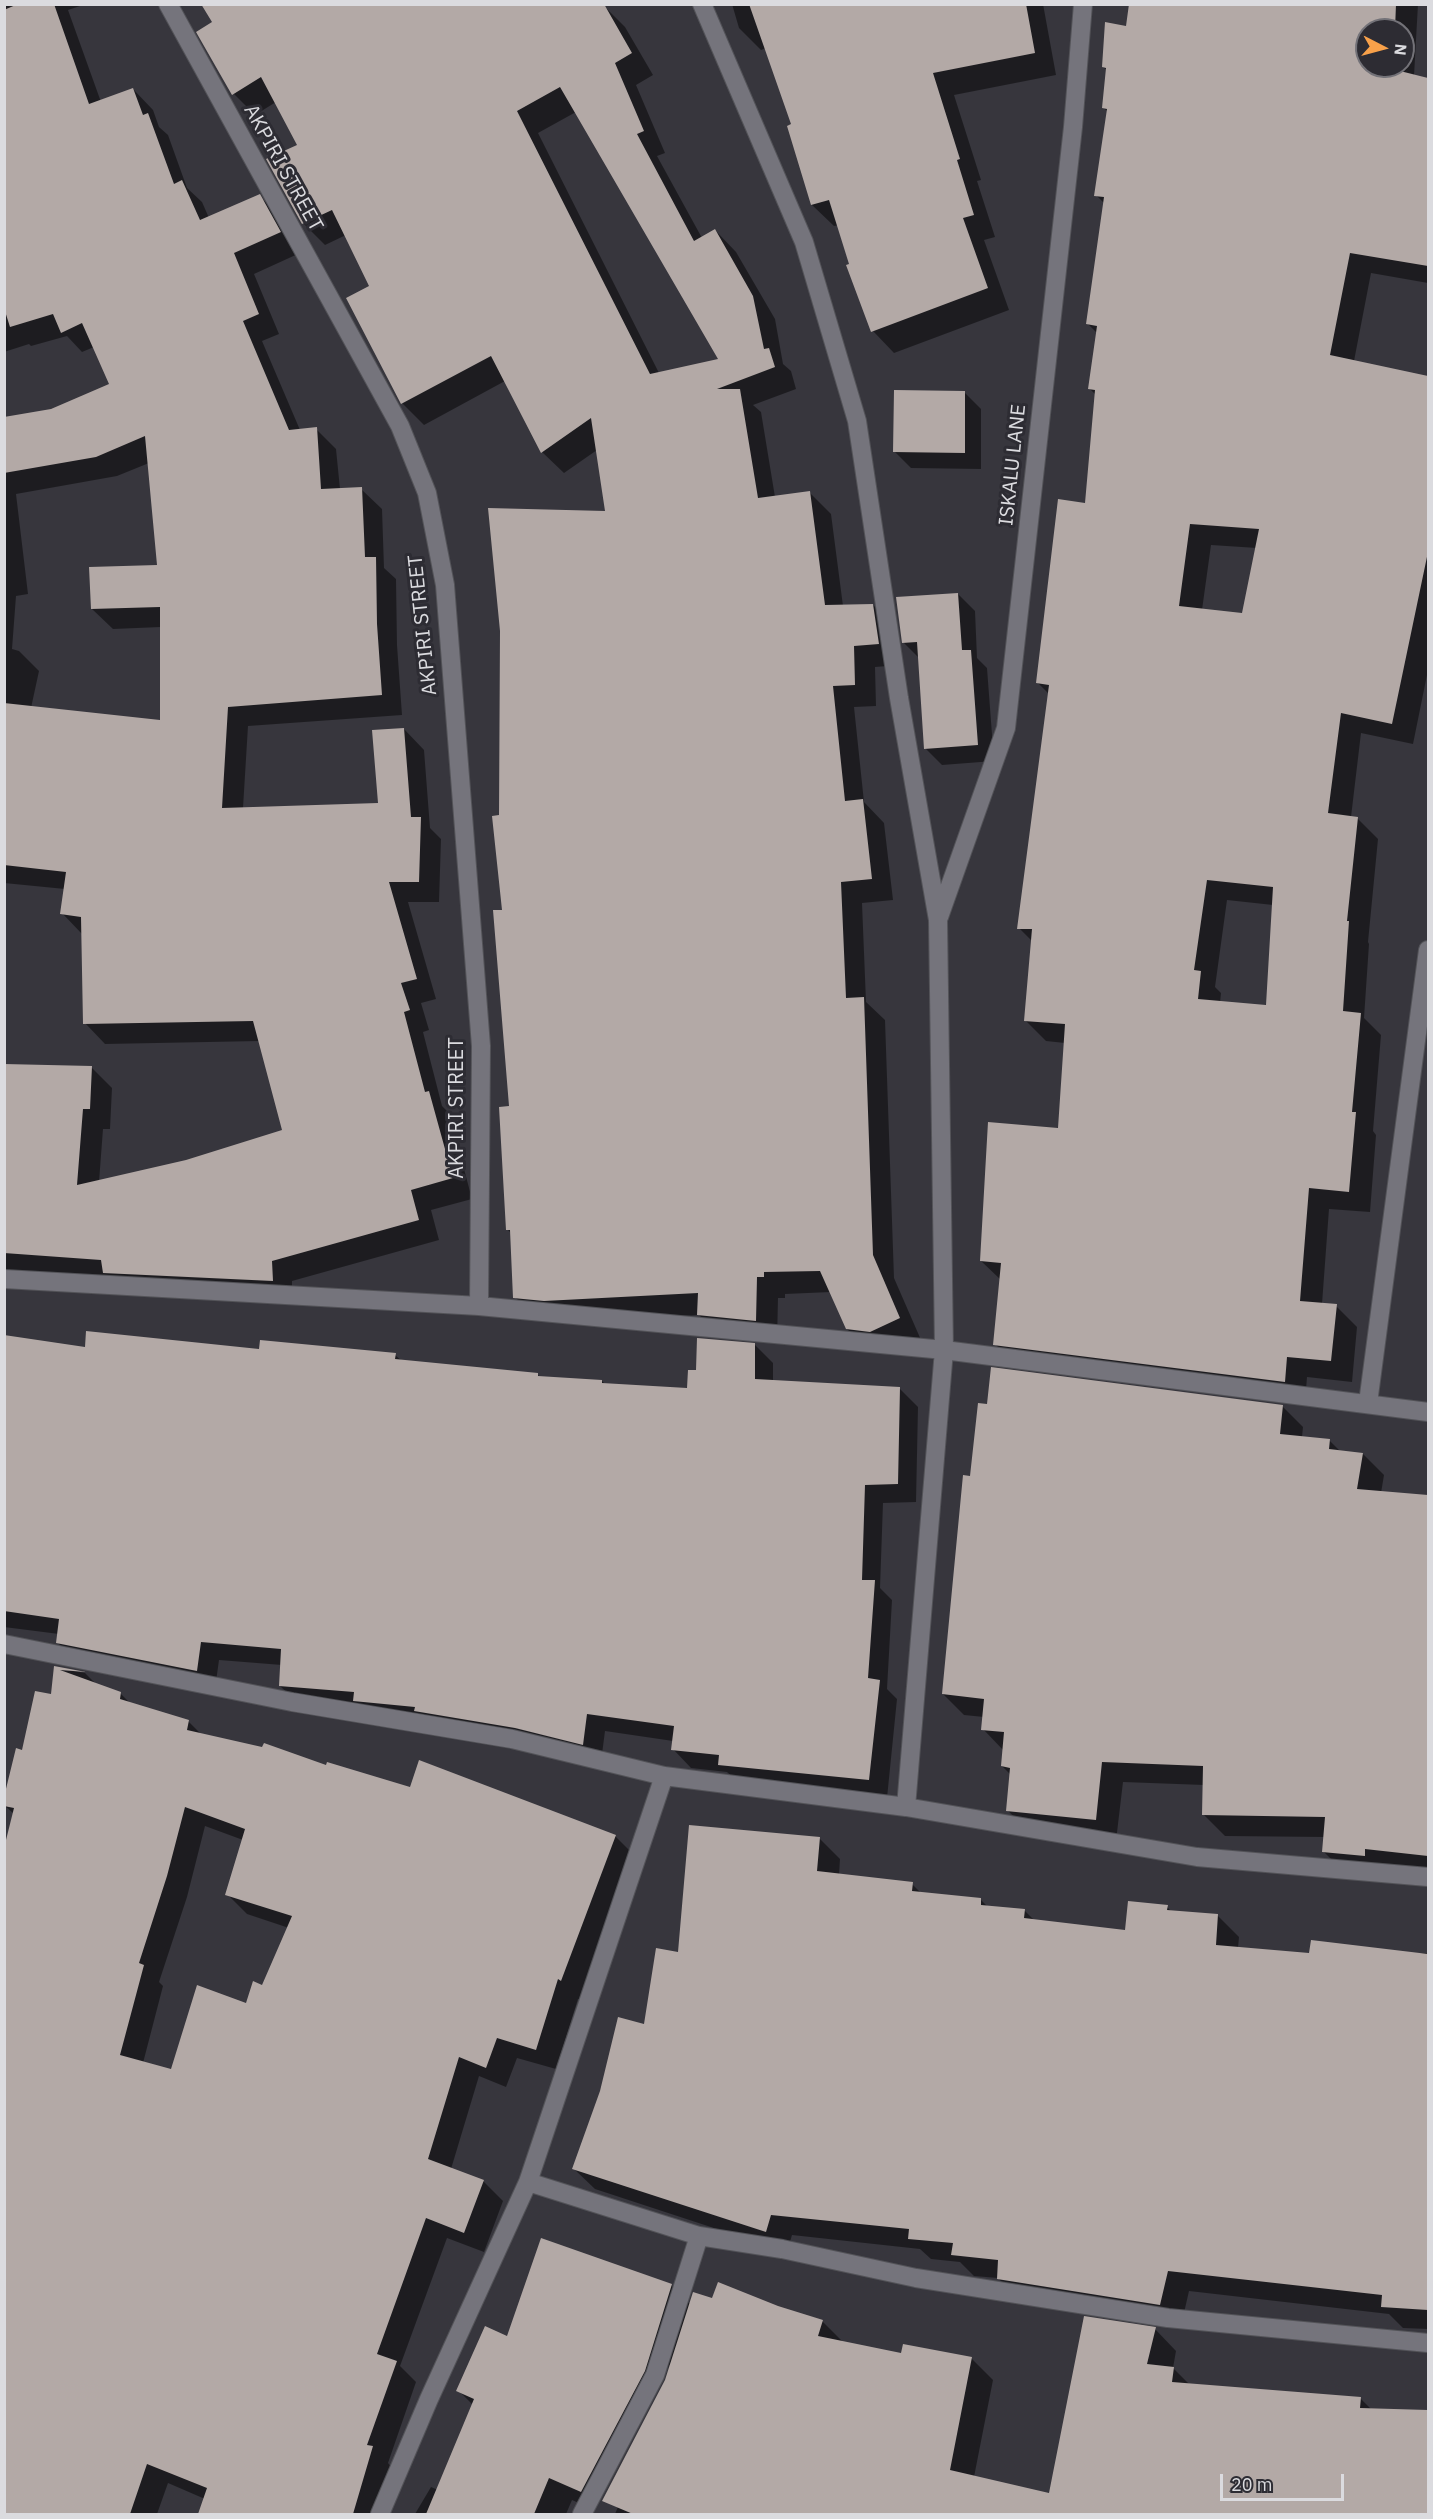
<!DOCTYPE html>
<html>
<head>
<meta charset="utf-8">
<style>
	body { margin:0 }
	#map { position:relative; width:1433px; height:2519px; overflow:hidden; background:#37363d; font-family:"IBM Plex Sans",sans-serif }
	canvas { display:block }
	.frame { position:absolute; inset:0; border:6px solid #dbdbdf; pointer-events:none }
	.north { position:absolute; left:1355px; top:18px; width:60px; height:60px; box-sizing:border-box; background:#2d2c33; border:2px solid #737278; border-radius:50%; rotate:96deg; font-size:16px; font-weight:700; line-height:24px; text-align:center; color:#dbdbdf }
	.north::after { content:''; display:block; margin:auto; width:21px; height:27px; background:#f8a14a; clip-path:polygon(50% 0,100% 100%,50% 72%,0 100%) }
	.scale { position:absolute; left:1220px; top:2474px; width:124px; height:27px; box-sizing:border-box; border:3px solid #dbdbdf; border-top:0; padding-left:8px; font-size:18px; line-height:21px; white-space:nowrap; color:#dbdbdf; -webkit-text-stroke:4px #2d2c33; paint-order:stroke }
</style>
</head>
<body>
<div id="map">
<canvas width="1433" height="2519"></canvas>
<div class="frame"></div>
<div class="north">N</div>
<div class="scale">20 m</div>
</div>
<script>
const context = document.querySelector('canvas').getContext('2d');
context.lineJoin = 'round';
function paint(path, color) { context.fillStyle = color; context.fill(path, 'evenodd'); }
const shape = rows => new Path2D(rows.map(r => 'M' + r).join(''));
function trace(path, color, width, dash) { context.strokeStyle = color; context.lineWidth = width; context.lineCap = dash ? 'butt' : 'round'; context.setLineDash(dash || []); context.stroke(path); }
function label(font, color, halo, rows, align = 'center') {
  context.font = font + ' "IBM Plex Sans",sans-serif'; context.lineWidth = 6; context.setLineDash([]); context.textBaseline = 'middle'; context.strokeStyle = halo; context.fillStyle = color; for (const [text, x, y, turn = 0] of rows) {
    context.save(); context.translate(x, y); context.rotate((+turn || 0) * Math.PI / 180); context.textAlign = isNaN(turn) ? turn : align; if (halo) context.strokeText(text, 0, 0); context.fillText(text, 0, 0); context.restore();
  }
}
const shadow = shape([
	[4,4,86,4,68,10,101,102,133,89,153,110,159,127,168,135,187,188,202,202,209,218,259,196,280,216,300,253,254,274,279,334,262,341,300,430,316,429,336,449,340,489,361,489,382,509,384,568,396,579,397,645,402,715,248,726,243,808,380,804,404,729,424,750,430,828,441,839,439,902,408,902,436,999,421,1003,429,1030,423,1032,442,1106,449,1113,472,1199,431,1210,439,1240,292,1281,292,1301,4,1272,4,1065,91,1067,112,1088,110,1129,103,1129,99,1182,186,1161,283,1131,260,1041,105,1044,85,1023,82,934,62,913,65,889,4,883,4,419,51,411,111,385,94,347,82,352,67,336,31,346,29,344,4,352],
	[149,463,158,566,92,609,113,629,161,627,162,722,31,708,39,671,19,651,12,649,16,596,28,594,16,494,117,476],
	[732,4,1043,4,1056,75,954,95,981,180,977,181,995,237,984,240,1009,310,894,353,873,331,839,225,834,226,812,205,793,125,766,48,761,50,739,28],
	[1130,4,1418,4,1414,76,1428,79,1428,283,1371,273,1354,361,1428,377,1428,670,1413,744,1361,733,1351,817,1357,818,1378,839,1368,942,1369,944,1364,1018,1381,1035,1373,1131,1376,1135,1370,1212,1329,1209,1322,1304,1336,1306,1357,1327,1352,1382,1307,1377,1305,1403,1016,1365,995,1344,1001,1280,981,1261,1059,1130,1065,1043,1046,1041,1025,1020,1032,941,1019,928,1049,694,1037,682,1086,505,1096,395,1090,389,1098,334,1088,324,1105,204,1096,195,1108,112,1104,108,1108,71,1103,67,1127,27],
	[1367,30,1403,30,1403,66,1367,66],
	[1211,545,1257,548,1243,615,1202,610],
	[1227,900,1273,905,1268,1006,1220,1003,1221,993,1215,987],
	[604,6,625,27,653,75,636,85,665,153,657,156,702,238,715,230,736,252,775,319,783,364,791,371,796,389,753,405,761,412,775,497,810,493,831,514,843,606,873,605,895,627,900,665,875,667,876,706,854,707,864,802,884,823,893,900,862,903,866,1002,885,1020,894,1278,921,1340,869,1351,847,1329,831,1292,785,1294,785,1298,778,1298,777,1342,721,1337,699,1315,567,1322,536,1319,515,1297,512,1234,508,1230,510,1107,500,816,606,513,597,450,564,473,542,452,505,381,424,425,402,403,371,287,346,235,325,245,303,223,299,145,276,102,255,115,234,94,198,32],
	[576,112,721,360,659,373,538,133],
	[964,392,981,409,981,469,911,468,894,451],
	[958,594,975,611,977,658,987,668,994,761,942,765,925,748,919,658,903,642],
	[4,1337,86,1349,395,1355,402,1361,537,1374,540,1377,602,1381,606,1385,688,1389,697,1372,755,1345,773,1363,773,1382,900,1389,918,1407,916,1502,883,1503,880,1588,892,1600,887,1689,897,1699,887,1798,738,1782,727,1772,691,1768,673,1749,673,1741,605,1731,601,1762,299,1704,280,1686,282,1665,219,1660,215,1689,77,1661,58,1643,59,1634,4,1627],
	[1282,1406,1303,1427,1302,1437,1329,1440,1341,1452,1363,1454,1384,1475,1381,1493,1428,1498,1428,1874,1345,1873,1324,1852,1325,1837,1225,1836,1204,1815,1204,1785,1123,1782,1116,1841,1029,1831,1007,1810,1011,1775,1002,1766,1004,1751,983,1729,984,1717,964,1715,943,1694,972,1478],
	[55,1667,85,1673,97,1685,120,1693,132,1705,188,1721,201,1734,411,1788,615,1836,636,1857,582,2000,578,1999,556,2069,517,2058,506,2087,479,2076,451,2169,483,2181,503,2201,484,2252,447,2238,400,2366,416,2382,388,2463,392,2468,379,2514,200,2514,205,2499,168,2483,157,2514,4,2514,4,1855,14,1814,4,1805,24,1752,52,1696],
	[205,1826,243,1840,227,1894,247,1914,289,1928,263,1987,247,2005,172,2071,143,2063,163,1986,159,1982,187,1897],
	[819,1838,840,1859,839,1875,912,1884,922,1894,981,1900,988,1907,1025,1911,1035,1921,1126,1931,1167,1907,1172,1912,1218,1916,1239,1937,1238,1948,1311,1954,1428,1953,1428,2329,1403,2328,1389,2314,1189,2291,1181,2326,1019,2300,998,2278,974,2276,960,2262,931,2259,920,2249,792,2235,787,2252,595,2189,574,2169,680,1953],
	[671,2285,691,2305,712,2300,777,2308,822,2321,844,2343,902,2355,971,2358,993,2380,974,2477,1050,2495,1155,2329,1176,2351,1173,2368,1190,2385,1360,2398,1372,2410,1428,2411,1428,2514,615,2514,681,2354,677,2352,588,2507,572,2500,566,2514,415,2514,431,2487,438,2490,473,2405,458,2390,507,2338]
]);
const building = shape([
	[18,4,54,4,89,104,133,88,143,115,148,113,174,184,182,180,200,220,260,194,281,232,234,253,259,314,243,321,289,430,317,427,321,489,362,487,365,557,376,557,377,624,382,695,228,707,222,808,378,803,372,730,404,728,411,817,421,817,419,882,389,882,417,979,401,983,410,1010,404,1012,425,1092,429,1091,453,1178,411,1190,419,1220,272,1261,273,1281,103,1273,101,1260,4,1253,4,1064,92,1066,90,1109,83,1109,77,1185,186,1160,282,1130,253,1021,83,1024,81,917,60,914,66,872,4,865,4,703,160,720,160,607,91,609,89,567,157,565,145,436,96,457,4,473,4,417,51,409,109,384,82,323,61,333,53,314,10,327,4,308,4,10],
	[201,4,604,4,632,53,615,63,644,131,637,134,694,241,715,229,753,296,764,349,769,348,775,367,717,389,740,389,758,498,810,491,825,605,873,604,879,644,854,646,855,685,833,686,845,801,863,799,872,879,841,882,846,998,864,997,873,1255,900,1318,870,1332,846,1329,820,1271,764,1272,764,1277,757,1277,756,1321,697,1315,698,1293,544,1301,513,1298,510,1230,506,1230,499,1107,509,1106,493,910,502,910,492,816,499,815,500,631,488,508,605,511,591,418,541,453,491,356,401,404,346,298,369,286,332,210,302,224,266,159,297,145,261,77,232,95,196,32,212,22],
	[560,87,718,359,650,374,517,111],
	[749,4,1026,4,1035,53,933,73,960,159,957,160,974,215,963,218,988,288,871,332,846,265,849,264,829,200,811,205,787,126,791,124],
	[1129,4,1396,4,1395,30,1367,30,1367,66,1393,66,1392,69,1428,78,1428,266,1350,253,1330,355,1428,376,1428,552,1392,724,1341,713,1328,813,1358,817,1347,921,1349,921,1343,1011,1361,1013,1352,1112,1356,1112,1349,1192,1309,1188,1300,1301,1337,1304,1331,1361,1287,1357,1285,1382,993,1345,1001,1263,980,1261,988,1122,1058,1128,1065,1024,1024,1021,1032,929,1017,929,1049,685,1036,683,1058,499,1085,503,1095,390,1088,389,1097,326,1086,324,1104,197,1094,196,1107,109,1102,108,1106,68,1102,67,1105,22,1126,26],
	[1190,524,1259,529,1242,613,1179,606],
	[1207,880,1273,887,1266,1005,1198,999,1201,971,1194,970],
	[894,390,965,391,965,453,893,452],
	[958,593,962,650,971,650,978,745,924,749,917,642,902,643,896,597],
	[86,1331,259,1349,260,1340,396,1353,395,1359,538,1373,538,1376,602,1380,602,1383,687,1388,688,1370,696,1370,697,1338,755,1343,755,1379,900,1387,898,1484,865,1485,862,1580,875,1580,868,1678,880,1680,869,1780,718,1765,719,1755,671,1750,674,1726,587,1714,583,1745,515,1728,414,1711,415,1707,353,1701,354,1692,279,1686,281,1649,201,1642,197,1671,56,1643,59,1619,4,1611,4,1335,85,1347],
	[991,1367,1283,1405,1280,1434,1330,1439,1329,1449,1363,1453,1357,1489,1428,1495,1428,1856,1365,1849,1365,1856,1322,1852,1325,1817,1202,1815,1203,1766,1102,1762,1096,1820,1006,1811,1010,1768,1001,1766,1004,1732,981,1730,984,1699,942,1694,963,1475,970,1476,978,1403,987,1404],
	[54,1666,86,1672,60,1670,121,1692,120,1699,189,1720,187,1730,262,1747,264,1743,326,1765,327,1762,410,1787,419,1760,616,1835,561,1981,558,1979,536,2050,497,2038,486,2068,459,2057,428,2159,484,2180,464,2233,426,2218,377,2354,397,2361,367,2445,373,2446,353,2514,198,2514,207,2488,147,2464,130,2514,4,2514,4,1848,14,1808,4,1806,4,1797,16,1748,22,1750,35,1691,51,1694],
	[185,1807,245,1829,225,1895,292,1916,262,1985,253,1981,246,2003,197,1985,171,2069,120,2055,144,1965,139,1963,167,1876],
	[689,1825,820,1837,817,1871,913,1882,912,1891,981,1898,981,1905,1025,1909,1024,1918,1125,1930,1128,1901,1168,1905,1167,1910,1218,1914,1216,1945,1309,1953,1311,1940,1428,1954,1428,2310,1381,2307,1382,2295,1168,2271,1160,2305,997,2279,998,2260,951,2255,953,2243,908,2239,909,2229,771,2215,766,2232,572,2169,600,2091,618,2017,644,2024,656,1948,678,1952],
	[541,2238,672,2284,645,2371,581,2492,549,2478,534,2514,426,2514,474,2399,456,2391,485,2326,507,2336],
	[718,2282,778,2306,823,2320,818,2336,901,2353,903,2344,972,2357,950,2470,1049,2493,1084,2316,1156,2327,1147,2364,1174,2367,1172,2382,1361,2397,1360,2408,1428,2410,1428,2514,633,2514,602,2501,665,2380,693,2292,712,2298]
]);
const street = shape([
	[168,4,400,426,427,493,445,585,481,1046,479,1306],
	[702,4,804,242,857,421,899,698,938,920,944,1350,906,1807],
	[939,917,1006,728,1073,127,1083,4],
	[4,1279,479,1306,944,1350,1428,1412],
	[1368,1403,1428,950],
	[4,1644,292,1702,512,1739,664,1776,906,1807,1197,1857,1428,1877],
	[528,2182,699,2236,782,2249,916,2278,1168,2318,1428,2343],
	[380,2514,429,2399,528,2182,664,1776],
	[582,2514,655,2375,699,2236]
]);
const streetNames = [
	["AKPIRI STREET",283,168,61],
	["ISKALU LANE",1013,465,-84],
	["AKPIRI STREET",423,625,-96],
	["AKPIRI STREET",457,1108,-90]
];
paint(shadow, '#0007');
paint(building, '#b3a9a6');
trace(street, '#535358', 20);
trace(street, '#75747c', 18);
label('20px', '#dbdbdf', '#2d2c33', streetNames);
</script>
</body>
</html>
